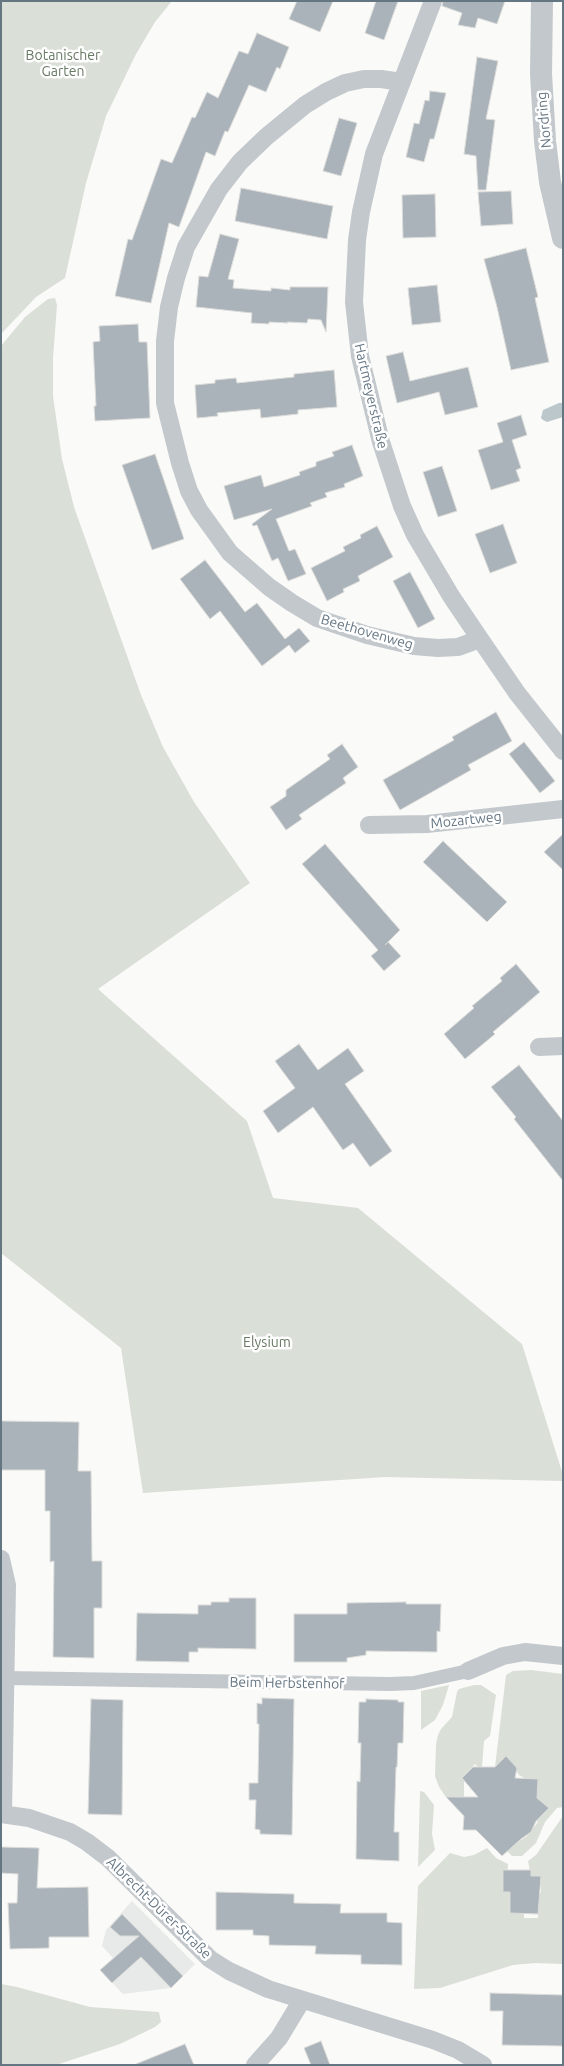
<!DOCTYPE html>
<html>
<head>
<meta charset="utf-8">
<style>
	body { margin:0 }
	#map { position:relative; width:564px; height:2066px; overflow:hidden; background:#fafaf8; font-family:Ubuntu,sans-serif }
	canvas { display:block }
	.frame { position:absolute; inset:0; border:2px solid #657683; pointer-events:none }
</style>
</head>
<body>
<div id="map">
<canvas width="564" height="2066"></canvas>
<div class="frame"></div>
</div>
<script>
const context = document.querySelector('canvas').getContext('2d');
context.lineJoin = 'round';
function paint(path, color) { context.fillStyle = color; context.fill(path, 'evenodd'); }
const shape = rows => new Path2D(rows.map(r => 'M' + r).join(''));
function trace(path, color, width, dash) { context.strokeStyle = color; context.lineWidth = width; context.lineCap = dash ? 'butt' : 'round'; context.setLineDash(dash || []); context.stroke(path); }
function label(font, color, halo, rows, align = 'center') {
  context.font = font + ' Ubuntu,sans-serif'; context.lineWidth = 5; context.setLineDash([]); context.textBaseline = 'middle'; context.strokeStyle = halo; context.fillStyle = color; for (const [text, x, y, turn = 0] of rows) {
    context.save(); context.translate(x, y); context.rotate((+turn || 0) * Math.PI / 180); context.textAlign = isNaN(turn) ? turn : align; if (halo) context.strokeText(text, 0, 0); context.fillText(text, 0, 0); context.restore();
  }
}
const built = shape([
	[132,1901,195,1964,171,1988,123,1994,100,1970,113,1958,102,1946,106,1930]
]);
const green = shape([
	[1,1,172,1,155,22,136,54,106,116,86,183,65,278,36,297,1,334],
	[55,298,57,305,53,358,53,396,62,459,74,507,141,695,163,747,194,802,250,883,98,989,247,1121,273,1198,358,1208,522,1344,563,1475,563,1481,385,1477,143,1493,121,1348,1,1253,1,346,25,317,48,299],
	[531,1670,563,1674,563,1807,557,1808,545,1822,536,1843,522,1856,512,1856,506,1850,527,1836,538,1822,536,1821,549,1808,537,1798,537,1779,524,1778,519,1775,516,1770,495,1767,506,1675,513,1671],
	[449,1685,443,1705,435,1720,421,1730,421,1691],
	[474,1685,481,1685,496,1695,490,1736,484,1741,482,1767,478,1767,475,1764,462,1778,464,1780,464,1797,446,1797,439,1787,435,1776,436,1744,438,1735,441,1729,452,1717,457,1692,459,1689],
	[420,1791,424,1792,434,1805,432,1834,435,1850,418,1867],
	[563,1816,562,1964,536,1963,513,1965,440,1988,414,1989,418,1886,450,1853,464,1857,474,1855,487,1848,496,1858,508,1864,507,1879,503,1879,503,1892,512,1892,510,1913,524,1913,524,1918,538,1918,538,1893,541,1893,541,1876,531,1876,528,1861,536,1855],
	[1,1984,17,1987,90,2007,159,2012,161,2022,155,2027,120,2044,56,2065,1,2065]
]);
const water = shape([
	[559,403,563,403,563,417,547,422,543,420,541,418,543,410]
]);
const building = shape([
	[297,1,333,1,320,32,289,19,297,1],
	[376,1,398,1,384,40,365,33,376,1],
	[443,1,505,1,497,24,478,18,475,28,458,25,462,13,442,6,443,1],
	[257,33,289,47,280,69,277,67,266,92,249,85,228,132,225,131,215,156,206,152,179,227,169,223,151,303,115,296,128,239,132,240,161,159,172,163,192,117,195,118,207,92,218,98,239,51,248,54,257,33],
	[477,57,498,61,486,119,495,120,486,190,478,190,476,156,464,154,477,57],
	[430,91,446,93,434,139,430,139,424,162,406,157,414,123,419,124,425,100,429,101,430,91],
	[339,118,357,123,341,176,323,171,339,118],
	[241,188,333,206,327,239,235,221,241,188],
	[511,191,513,224,481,226,478,192,511,191],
	[435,194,436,237,403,238,402,195,435,194],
	[220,234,239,239,228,279,234,280,233,288,271,291,271,288,290,290,290,287,328,287,326,332,321,320,308,319,307,323,287,322,288,323,269,322,269,324,251,323,252,313,196,307,199,276,208,277,220,234],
	[526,248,538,297,535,298,549,362,511,370,497,307,484,259,526,248],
	[437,285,441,322,412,325,408,288,437,285],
	[138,324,139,342,147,342,150,418,95,421,94,406,96,406,93,342,100,341,99,326,138,324],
	[403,352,410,381,468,367,478,407,445,415,439,392,397,403,386,356,403,352],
	[334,370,337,407,298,410,298,414,261,418,260,409,217,413,218,416,197,418,195,385,215,383,215,380,236,378,237,383,294,377,294,374,334,370],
	[521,415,527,435,512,440,521,468,516,470,520,481,491,490,478,450,503,442,497,423,521,415],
	[352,445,363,476,344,484,345,487,325,493,327,497,310,503,312,506,276,519,289,551,295,549,306,574,288,581,278,558,272,561,257,525,253,526,252,524,272,509,234,520,224,486,261,475,264,487,300,475,299,472,316,466,316,462,334,456,332,452,352,445],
	[155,454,184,539,152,550,122,465,155,454],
	[442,466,457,511,438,517,423,472,442,466],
	[503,524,517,563,490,573,475,534,503,524],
	[377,526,393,557,358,576,360,581,343,589,344,592,327,601,311,568,345,551,343,547,361,538,360,535,377,526],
	[205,560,245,612,257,603,285,639,299,628,310,641,295,653,289,645,262,666,220,611,210,619,180,579,205,560],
	[410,572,435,619,418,628,393,581,410,572],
	[496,712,512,741,468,765,471,770,400,810,383,780,454,740,452,737,496,712],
	[524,742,555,781,540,793,509,754,524,742],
	[342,744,358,767,343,778,346,783,299,815,302,819,286,830,270,807,286,796,286,790,330,759,327,755,342,744],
	[563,834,563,870,544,852,563,834],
	[443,841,507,902,487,922,423,862,443,841],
	[325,844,400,930,385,945,388,942,401,956,384,971,371,956,378,950,302,864,325,844],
	[516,964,540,992,493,1032,495,1034,465,1059,444,1034,474,1008,472,1006,502,981,500,978,516,964],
	[299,1044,318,1070,348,1048,364,1071,345,1084,392,1151,370,1167,353,1143,343,1150,313,1107,278,1133,263,1111,295,1088,275,1061,299,1044],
	[519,1065,563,1121,563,1181,514,1119,516,1117,491,1087,519,1065],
	[1,1421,79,1422,78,1471,91,1471,92,1561,102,1561,102,1608,94,1608,94,1658,53,1657,54,1561,50,1562,50,1511,45,1511,45,1470,1,1470,1,1421],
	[229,1598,256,1598,256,1649,198,1648,198,1652,189,1652,189,1662,136,1661,137,1613,198,1614,198,1605,211,1605,211,1602,229,1602,229,1598],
	[406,1602,406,1604,441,1604,440,1632,437,1631,437,1652,366,1651,366,1655,347,1658,347,1662,294,1662,294,1614,347,1614,347,1603,406,1602],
	[262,1698,294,1699,292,1835,260,1834,260,1830,255,1829,256,1800,249,1800,249,1783,258,1783,258,1779,259,1724,257,1724,257,1703,262,1704,262,1698],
	[91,1699,123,1700,122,1815,88,1814,91,1699],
	[366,1699,398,1700,398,1702,404,1702,403,1743,398,1743,397,1767,396,1767,394,1832,399,1832,399,1861,356,1859,357,1781,360,1782,361,1743,358,1743,359,1702,366,1702,366,1699],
	[506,1756,517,1768,515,1778,538,1779,537,1798,549,1808,536,1821,531,1832,521,1839,502,1856,476,1830,463,1830,464,1816,446,1797,478,1797,462,1778,473,1767,495,1767,506,1756],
	[1,1847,39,1848,37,1888,88,1887,89,1937,49,1937,49,1948,10,1949,8,1903,17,1903,18,1874,1,1873,1,1847],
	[503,1870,531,1870,531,1876,541,1876,538,1914,510,1913,510,1892,503,1892,503,1870],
	[216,1892,294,1894,294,1903,341,1904,340,1913,387,1913,387,1922,402,1923,402,1965,361,1964,361,1955,315,1954,316,1946,269,1945,269,1936,253,1935,253,1930,216,1930,216,1892],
	[122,1914,183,1976,171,1988,141,1957,112,1983,100,1970,139,1936,120,1936,110,1927,122,1914],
	[490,1993,563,1995,563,2046,502,2045,503,2011,490,2011,490,1993],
	[321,2041,330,2065,311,2065,304,2048,321,2041],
	[185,2044,194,2065,136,2065,136,2064,185,2044]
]);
const pedestrian = shape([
	[5,1678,390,1684,414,1683,468,1671]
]);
const minor = shape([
	[433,1,374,154,361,212,357,240,354,302,360,356,381,442,402,506,415,535,451,596,480,639,517,693,563,751],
	[402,82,381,79,364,79,345,83,326,92,305,105,266,137,240,162,219,189,186,247,176,278,169,307,165,341,165,403,180,463,189,491,199,510,230,553,269,587,292,603,317,618,367,635,414,646,438,648,458,647,480,639],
	[369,825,427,824,563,809],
	[539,1047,563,1046],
	[1,1559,7,1585,3,1814],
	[468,1671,503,1656,525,1652,563,1656],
	[1,1814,29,1818,70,1832,87,1842,108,1858,210,1959,229,1971,268,1989,433,2040,458,2050,483,2065],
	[255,2065,279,2038,302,2000]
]);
const tertiary = shape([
	[542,1,541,74,545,141,550,182,563,238]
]);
const parkNames = [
	["Botanischer",63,55],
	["Garten",63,71],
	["Elysium",267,1342]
];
const streetNames = [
	["Nordring",544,120,-95],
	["Hartmeyerstraße",371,396,77],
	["Beethovenweg",367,632,16],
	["Mozartweg",466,820,-6],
	["Beim Herbstenhof",287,1683,1],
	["Albrecht-Dürer-Straße",159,1908,44]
];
paint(built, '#e8e9e9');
paint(green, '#dadfd7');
paint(water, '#bbc7cb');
paint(building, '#aab3b9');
trace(building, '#dcdcda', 1);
trace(pedestrian, '#c3c8cc', 14);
trace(minor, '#c3c8cc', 18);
trace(tertiary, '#c3c8cc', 22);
label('14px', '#687a64', '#fff', parkNames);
label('14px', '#657683', '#fff', streetNames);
</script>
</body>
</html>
